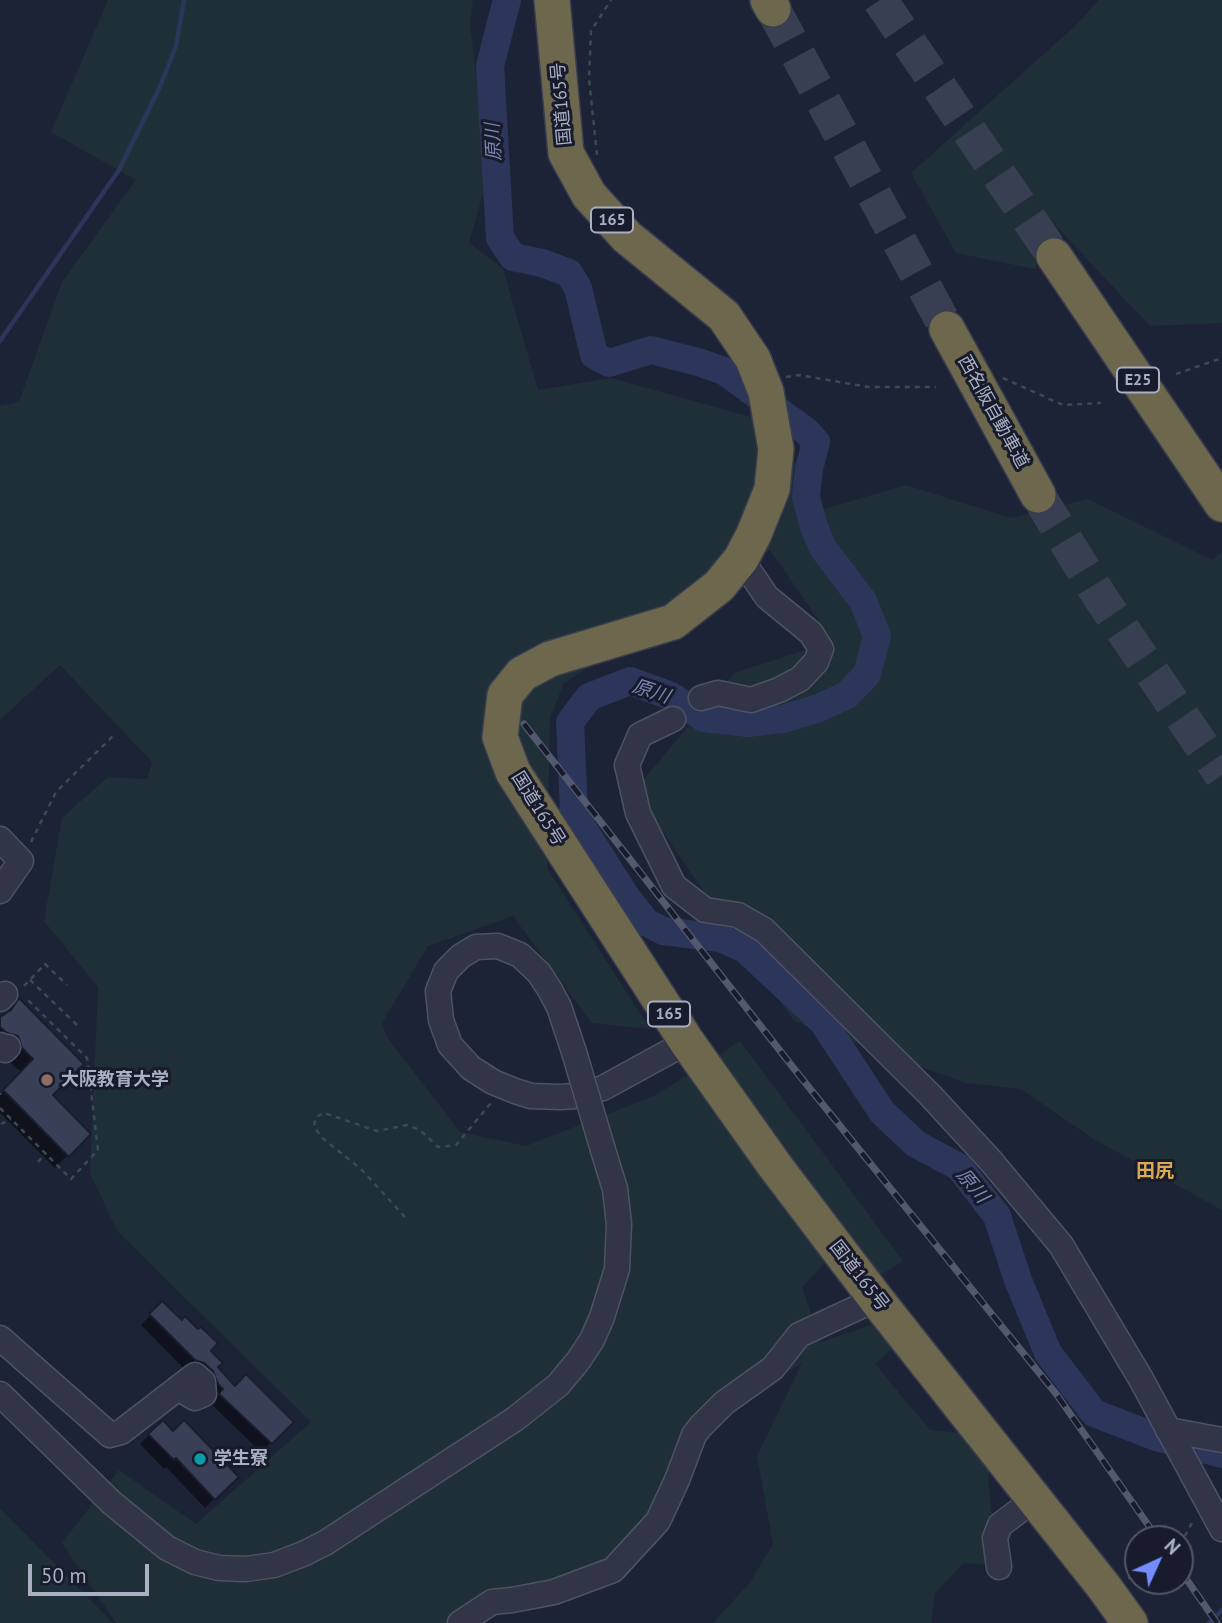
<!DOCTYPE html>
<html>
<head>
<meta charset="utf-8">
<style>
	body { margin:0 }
	#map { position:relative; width:1222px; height:1623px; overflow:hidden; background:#1d2336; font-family:"PT Sans",sans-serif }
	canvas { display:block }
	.north { position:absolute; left:1124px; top:1525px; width:70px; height:70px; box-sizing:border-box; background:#171b2b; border:2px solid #525668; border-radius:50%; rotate:45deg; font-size:19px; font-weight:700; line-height:28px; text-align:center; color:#aaafc4 }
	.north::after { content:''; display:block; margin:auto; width:24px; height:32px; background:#758cfe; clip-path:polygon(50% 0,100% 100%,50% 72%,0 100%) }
	.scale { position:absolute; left:28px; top:1564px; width:121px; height:32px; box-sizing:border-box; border:4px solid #aaafc4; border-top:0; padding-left:9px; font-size:21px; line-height:24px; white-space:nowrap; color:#aaafc4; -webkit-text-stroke:5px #171b2b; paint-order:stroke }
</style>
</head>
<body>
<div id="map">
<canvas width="1222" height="1623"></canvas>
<div class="north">N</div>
<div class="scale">50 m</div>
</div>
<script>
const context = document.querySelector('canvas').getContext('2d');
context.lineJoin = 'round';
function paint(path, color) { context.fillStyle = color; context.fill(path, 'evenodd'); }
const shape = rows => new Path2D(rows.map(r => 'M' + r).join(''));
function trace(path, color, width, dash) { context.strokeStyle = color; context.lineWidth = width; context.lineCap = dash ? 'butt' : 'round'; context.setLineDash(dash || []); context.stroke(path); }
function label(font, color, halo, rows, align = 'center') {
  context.font = font + ' "PT Sans","Noto Sans JP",sans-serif'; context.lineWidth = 6; context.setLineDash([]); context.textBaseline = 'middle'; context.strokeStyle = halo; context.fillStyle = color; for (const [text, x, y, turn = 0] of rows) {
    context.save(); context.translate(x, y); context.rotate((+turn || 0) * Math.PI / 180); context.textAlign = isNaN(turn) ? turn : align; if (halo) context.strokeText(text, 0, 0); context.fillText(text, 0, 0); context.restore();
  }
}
const green = shape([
	[108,0,473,0,470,25,489,172,469,243,503,269,538,390,611,378,773,423,821,510,906,485,1011,518,1088,499,1212,560,1222,552,1222,1210,1092,1138,1021,1089,966,1083,794,1021,630,785,643,780,734,673,833,641,770,550,564,683,550,717,547,868,650,1029,592,1023,513,916,428,946,382,1023,387,1037,460,1132,526,1146,656,1095,740,1041,903,1261,879,1276,832,1256,802,1287,821,1342,874,1324,893,1348,875,1364,930,1430,967,1434,990,1470,988,1477,992,1518,990,1565,964,1563,935,1593,931,1623,713,1623,751,1581,773,1544,757,1456,802,1363,701,1426,619,1563,466,1623,116,1623,62,1543,119,1470,196,1524,311,1422,117,1231,90,1173,98,987,44,921,62,818,108,777,147,779,152,762,60,665,0,720,0,406,19,402,62,282,136,180,51,132],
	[1099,0,1222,0,1222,323,1150,326,1054,224,1035,269,956,253,911,173,1075,26],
	[0,1508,46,1555,113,1623,0,1623]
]);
const shadow = shape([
	[19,1001,50,1095,89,1134,55,1168,0,1113,0,1095,22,1073,10,1062,5,1049,0,1047,0,1020],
	[162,1303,208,1351,216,1367,235,1388,291,1422,261,1452,211,1404,215,1400,141,1325],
	[162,1422,173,1433,236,1477,205,1508,166,1467,164,1469,140,1444]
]);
const stream = shape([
	[0,341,119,170,159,89,176,46,184,0],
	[1209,1623,1222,1610]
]);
const river = shape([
	[507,0,490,66,500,238,513,257,542,263,569,273,578,288,594,355,609,363,651,350,698,362,724,371,806,431,816,442,809,469,806,497,814,527,823,548,863,601,877,636,867,674,847,695,819,708,783,719,748,723,704,718,671,696,630,681,589,697,570,722,574,812,582,827,625,895,646,922,663,931,720,938,745,949,823,1022,882,1112,916,1144,959,1167,997,1216,1018,1280,1048,1353,1094,1413,1156,1437,1222,1454]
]);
const building = shape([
	[19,998,84,1064,53,1095,91,1134,69,1157,3,1090,33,1059,22,1048,18,1036,7,1033,0,1027,0,1017,11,1010,19,998],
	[162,1301,182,1320,185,1316,198,1329,201,1327,218,1343,211,1351,223,1363,218,1367,235,1386,246,1374,294,1422,272,1444,219,1394,223,1389,218,1384,213,1371,204,1363,195,1360,149,1314,162,1301],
	[163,1420,173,1431,184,1420,239,1477,215,1500,176,1458,174,1460,148,1434,163,1420]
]);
const highwayTunnel = shape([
	[880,0,1054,256],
	[773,9,947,329],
	[1038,495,1100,597,1222,775]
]);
const path = shape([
	[597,155,589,79,591,31,611,0],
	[1176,374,1222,358],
	[786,377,799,375,868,387,936,387],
	[1003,378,1063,405,1101,403],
	[31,842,56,792,114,735],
	[30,980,77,1025],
	[24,986,45,964,67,985],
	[0,1093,0,1095],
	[0,1108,71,1179,98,1150,87,1058,26,998],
	[1,1124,11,1119],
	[38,1162,46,1153],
	[405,1217,361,1169,321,1137,314,1126,316,1117,324,1113,377,1131,407,1125,420,1130,438,1147,456,1145,491,1103],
	[1180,1545,1194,1519],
	[1128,1578,1138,1575]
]);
const minor = shape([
	[701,698,718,693,751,700,779,690,800,679,816,662,821,649,811,633,767,597,741,559],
	[673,719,640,735,627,765,638,813,674,886,705,910,738,915,764,930,930,1095,990,1160,1061,1245,1141,1379,1222,1529],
	[0,839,21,861,0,891],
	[0,999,5,994],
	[0,1045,5,1050,8,1047],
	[574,1052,559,1007,550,990,539,973,520,955,498,946,476,947,461,956,446,971,438,991,441,1020,450,1045,471,1068,493,1082,515,1091,531,1096,560,1097,575,1096,603,1088,687,1042],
	[0,1338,110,1435,121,1432,195,1375,203,1382,204,1394,195,1398,178,1388],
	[0,1394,112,1503,167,1548,195,1562,219,1568,246,1569,274,1565,303,1554,325,1543,515,1419,558,1385,578,1361,592,1340,602,1317,617,1269,619,1224,615,1189,603,1150],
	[1168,1430,1222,1440],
	[999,1567,995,1538,1000,1525,1035,1499],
	[460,1623,492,1602,512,1600,554,1592,613,1570,658,1521,677,1480,694,1435,701,1426,724,1403,773,1368,799,1335,876,1299]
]);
const highway = shape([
	[552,0,566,153,589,195,627,237,724,316,753,359,766,392,776,449,772,489,754,534,741,559,719,586,673,622,550,659,522,674,505,695,500,737,513,772,687,1042,775,1166,876,1299,1104,1587,1130,1623],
	[768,0,773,9],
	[1054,256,1222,504],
	[947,329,1038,495]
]);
const rail = shape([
	[524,724,799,1075,1057,1395,1158,1539],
	[1180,1570,1217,1623]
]);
const minorBridge = shape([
	[574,1052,603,1150]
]);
const markers = [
	[47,1080,7,"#8d6e63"],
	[200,1459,7,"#0f9aa8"]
];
const shields = [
	[612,220,42],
	[1138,380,42],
	[669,1014,42]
];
const shieldNames = [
	["165",612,220],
	["E25",1138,380],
	["165",669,1014]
];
const streetNames = [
	["国道165号",562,104,-95],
	["西名阪自動車道",993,412,61],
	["国道165号",538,809,58],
	["国道165号",859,1276,52]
];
const poiNames = [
	["大阪教育大学",61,1080],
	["学生寮",214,1459]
];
const waterNames = [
	["原川",494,142,-93],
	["原川",651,692,18],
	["原川",972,1186,50]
];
const neighbourhoodNames = [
	["田尻",1155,1172]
];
paint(green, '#1f2f37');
paint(shadow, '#0007');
trace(stream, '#2c365a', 4.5);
trace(river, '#2c365a', 28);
paint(building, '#393f57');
trace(building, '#191d2d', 2);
trace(highwayTunnel, '#393f52', 35, [35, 18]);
trace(minor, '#4e5265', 27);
trace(highway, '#393d4e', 38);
trace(path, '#3a4b52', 2.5, [5, 5]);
trace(minor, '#313547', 24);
trace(highway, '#6d684d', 35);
trace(rail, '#52586e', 7);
trace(rail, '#171b2b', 4.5, [13]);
trace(minorBridge, '#4e5265', 27, []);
trace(minorBridge, '#313547', 24);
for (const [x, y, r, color] of markers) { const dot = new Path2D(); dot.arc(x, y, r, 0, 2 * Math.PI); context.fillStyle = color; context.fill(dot); trace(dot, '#171b2b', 2.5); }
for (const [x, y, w] of shields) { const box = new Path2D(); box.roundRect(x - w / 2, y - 12.5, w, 25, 5); context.fillStyle = '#171b2b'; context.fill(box); trace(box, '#aaafc4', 2); }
label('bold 16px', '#aaafc4', null, shieldNames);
label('18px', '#aaafc4', '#171b2b', streetNames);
label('bold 18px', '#aaafc4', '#171b2b', poiNames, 'left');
label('italic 19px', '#7885b3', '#171b2b', waterNames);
label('bold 19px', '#d9aa50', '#171b2b', neighbourhoodNames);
</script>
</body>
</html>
